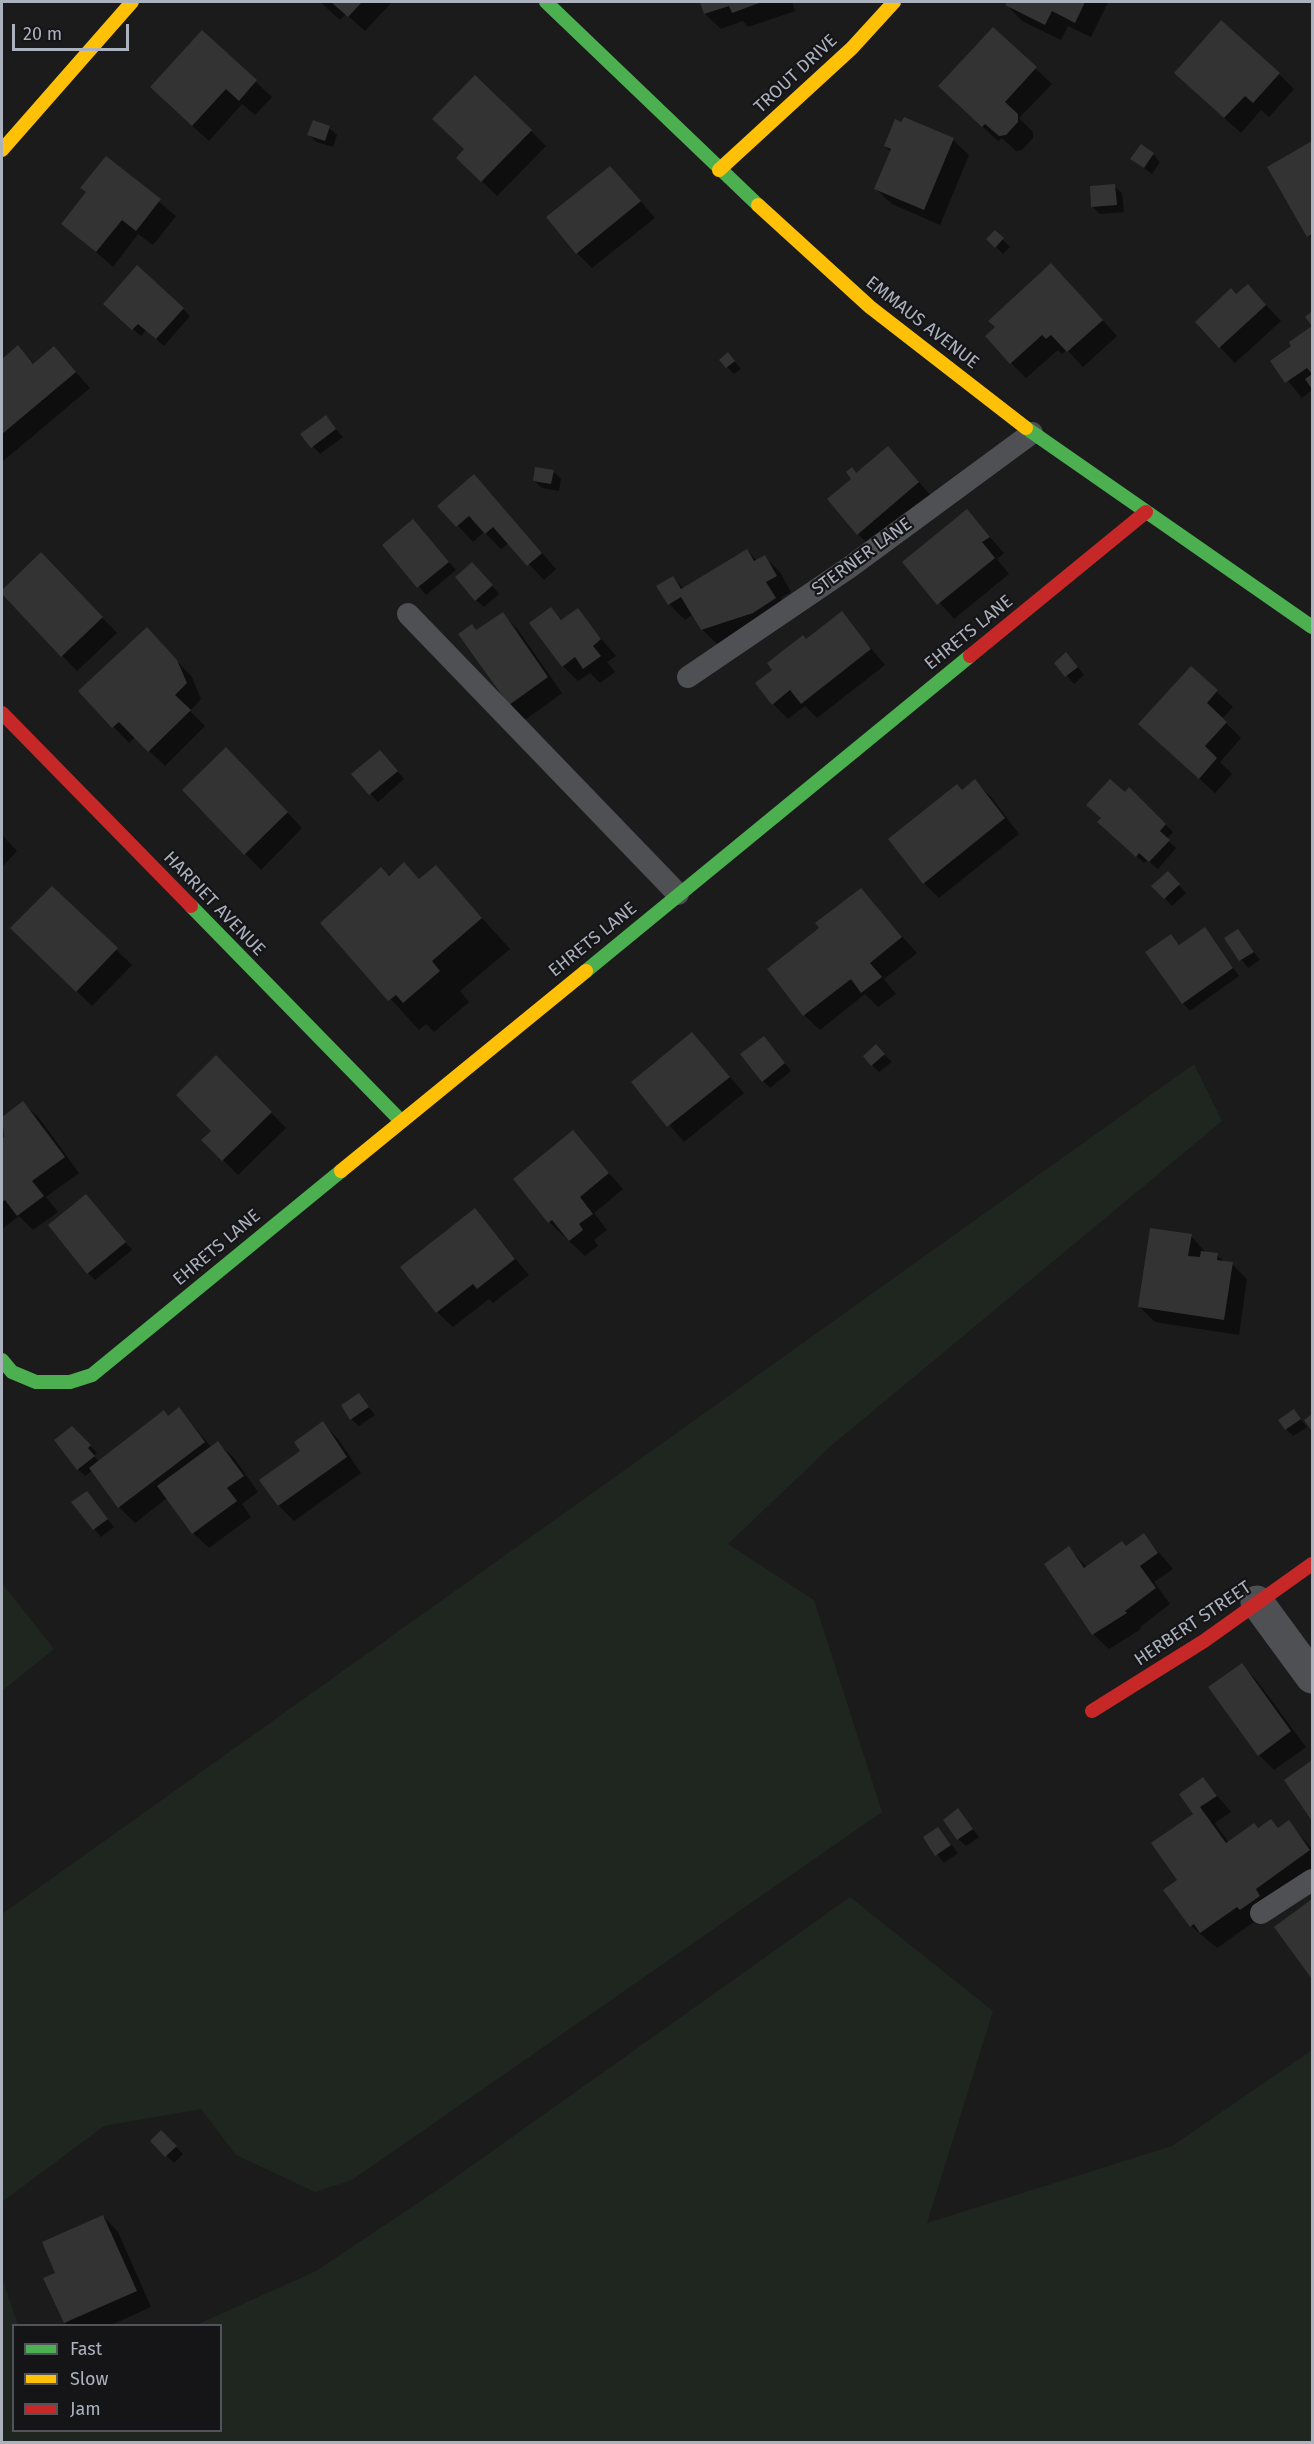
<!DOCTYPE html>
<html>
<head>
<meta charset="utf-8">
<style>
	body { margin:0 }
	#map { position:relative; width:1314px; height:2444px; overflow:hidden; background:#1b1b1c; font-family:"Fira Sans",sans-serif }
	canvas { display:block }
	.frame { position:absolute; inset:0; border:3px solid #abb1bd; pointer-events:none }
	.legend { position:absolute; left:12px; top:2324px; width:210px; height:108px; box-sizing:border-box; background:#151518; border:2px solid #51535a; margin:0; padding:8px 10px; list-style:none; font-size:18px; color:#abb1bd }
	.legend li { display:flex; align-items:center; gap:12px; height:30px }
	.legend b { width:30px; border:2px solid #51535a }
	.scale { position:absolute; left:12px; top:24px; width:117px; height:27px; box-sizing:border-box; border:3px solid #abb1bd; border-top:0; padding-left:8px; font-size:18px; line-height:21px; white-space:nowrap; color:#abb1bd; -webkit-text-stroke:4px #151518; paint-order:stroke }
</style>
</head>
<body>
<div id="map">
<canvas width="1314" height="2444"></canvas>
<div class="frame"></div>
<ul class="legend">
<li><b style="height:8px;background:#4caf50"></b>Fast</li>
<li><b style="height:8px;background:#ffc107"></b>Slow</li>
<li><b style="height:8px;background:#c62828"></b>Jam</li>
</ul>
<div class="scale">20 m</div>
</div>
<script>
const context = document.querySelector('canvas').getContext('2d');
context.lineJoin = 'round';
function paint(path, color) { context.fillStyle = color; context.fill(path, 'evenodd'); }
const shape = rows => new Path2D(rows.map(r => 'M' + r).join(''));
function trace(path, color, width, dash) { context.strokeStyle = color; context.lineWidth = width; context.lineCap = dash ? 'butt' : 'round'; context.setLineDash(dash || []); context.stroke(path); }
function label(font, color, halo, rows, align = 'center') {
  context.font = font + ' "Fira Sans",sans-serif'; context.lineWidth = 4.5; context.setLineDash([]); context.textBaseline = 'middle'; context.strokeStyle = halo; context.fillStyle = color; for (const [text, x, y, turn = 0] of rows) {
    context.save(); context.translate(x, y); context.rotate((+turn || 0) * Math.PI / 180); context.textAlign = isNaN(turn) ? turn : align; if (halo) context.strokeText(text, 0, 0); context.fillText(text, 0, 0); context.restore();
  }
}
const green = shape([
	[1194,1064,1222,1121,831,1446,728,1544,814,1600,882,1812,352,2180,315,2192,236,2155,201,2109,104,2126,2,2202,2,1914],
	[2,1583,54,1649,2,1691],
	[850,1897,993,2011,927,2223,1172,2146,1312,2050,1312,2442,2,2442,2,2278,18,2325,14,2326,14,2430,220,2430,220,2326,196,2325,316,2271,446,2184]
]);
const shadow = shape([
	[320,2,392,2,365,31,346,14,340,20],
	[701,2,792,2,795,11,748,27,743,21,721,29,705,14],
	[1009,2,1108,2,1091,37,1068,26,1061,40,1022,21,1007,5],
	[993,29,1052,84,1019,118,1033,132,1033,138,1022,150,1016,151,1002,138,998,141,955,101],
	[202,32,272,97,255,115,242,104,209,141,167,103],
	[1279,74,1294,89,1269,117,1261,110,1241,133,1191,88],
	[904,119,953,140,969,155,940,225,892,204,876,189,891,152,885,146],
	[329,128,337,135,333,147,316,142,309,134],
	[531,131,546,146,497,196,458,158],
	[1312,143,1312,240,1269,168],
	[1153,154,1160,162,1152,174,1132,159],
	[106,158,176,216,153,245,138,234,113,267,63,223,87,193],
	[625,183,655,218,592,268,577,253],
	[1114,186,1122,193,1124,212,1100,214,1093,207],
	[995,232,1010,247,1003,254,988,239],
	[1067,281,1117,336,1083,367,1067,350,1062,354,1058,350,1026,378,1011,363],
	[1248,286,1281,321,1235,363,1220,347,1236,296],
	[183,309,190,316,164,346,146,330,141,336,112,312],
	[1312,327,1312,390,1302,398,1272,361,1293,346,1291,342],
	[17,347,35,365,54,348,90,388,2,462,2,361],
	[728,354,741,369,734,374,727,367],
	[325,417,343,437,320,454,302,434],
	[903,464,933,498,873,549,858,534,852,469,857,474],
	[553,471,561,479,559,491,542,488,534,481],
	[489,492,556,569,544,580,509,543,501,549,484,532,473,542,440,506],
	[967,511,1004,553,997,559,1009,574,954,619,904,562],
	[413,521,456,570,426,595,384,545],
	[747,551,757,561,765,557,780,572,791,592,781,598,791,614,718,645,702,629,693,614,685,620,669,604,673,578,684,589],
	[41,554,117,633,77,671,2,592],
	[479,571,499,594,484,607,476,600],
	[551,609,563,621,577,610,616,656,607,662,615,672,600,683,590,673,578,681,563,666],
	[841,613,885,665,817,718,805,706,788,719,773,704,807,641],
	[502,614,518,630,562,693,525,720,510,704,472,626,477,631],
	[162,645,192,677,201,699,190,711,205,726,165,766,135,737,129,743,80,691],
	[1074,662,1084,675,1074,684,1056,663],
	[1191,668,1233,707,1222,719,1241,738,1220,762,1232,774,1215,793,1156,739],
	[387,759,404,779,378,802,353,775],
	[242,765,302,828,261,870,184,790],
	[975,781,991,797,1019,834,939,898,924,883,962,791],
	[1129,789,1173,832,1166,839,1176,848,1158,869,1147,860,1144,863,1107,829],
	[2,835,17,851,2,867],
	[404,864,420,880,436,867,510,949,460,991,469,1002,434,1032,426,1024,419,1030,322,923],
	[1175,881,1186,893,1172,906,1154,886],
	[52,888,132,965,92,1006,13,928],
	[860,890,917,953,884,979,896,994,878,1007,865,994,820,1030,804,1015,821,929],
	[1205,929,1239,976,1190,1011,1183,1003,1171,936,1181,946],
	[1238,931,1260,960,1248,968,1226,939],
	[692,1034,744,1093,684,1142,633,1082],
	[771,1045,791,1071,770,1088,763,1081],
	[876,1046,892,1062,879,1072,872,1065],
	[216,1057,286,1128,238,1175,203,1140,213,1131],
	[23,1103,39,1118,79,1173,46,1197,58,1212,33,1230,19,1216,2,1229,2,1141,6,1137,2,1131,2,1119],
	[573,1132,623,1189,594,1213,607,1230,594,1240,598,1246,585,1256,549,1222],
	[93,1204,132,1250,95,1280,88,1273],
	[475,1210,529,1275,493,1303,489,1299,453,1327,437,1312],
	[1191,1236,1206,1253,1217,1255,1225,1263,1232,1264,1247,1279,1239,1335,1155,1322,1139,1306],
	[359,1395,375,1415,359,1426,351,1419],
	[179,1409,212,1448,218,1443,234,1458,258,1492,242,1504,251,1517,209,1548,193,1533,167,1498,135,1523,119,1507,93,1470,85,1476,78,1469,72,1428,97,1453,94,1456,99,1462],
	[1293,1411,1307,1427,1293,1436,1286,1429],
	[322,1423,338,1439,361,1473,294,1521,279,1506,261,1480,302,1451],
	[87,1493,114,1527,101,1537,94,1529],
	[1144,1535,1173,1569,1154,1582,1170,1604,1140,1627,1141,1629,1109,1649,1093,1634,1069,1548,1087,1568,1127,1548],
	[1242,1665,1257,1681,1306,1747,1274,1770,1259,1755],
	[1312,1761,1312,1818,1286,1781],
	[1203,1779,1231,1812,1215,1823,1229,1843,1271,1821,1279,1829,1289,1822,1312,1849,1312,1875,1274,1912,1257,1925,1254,1922,1217,1948,1191,1926,1165,1890,1179,1880],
	[958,1810,979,1837,966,1846,958,1839],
	[938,1828,958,1853,944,1863,925,1838],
	[1312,1901,1312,1977,1276,1927],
	[161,2132,183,2154,174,2163,152,2141],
	[103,2216,118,2232,151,2307,109,2326,68,2326,65,2323,57,2273]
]);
const building = shape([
	[331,2,362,2,348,17],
	[700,2,762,2,732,13,729,6,704,14],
	[1007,2,1085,2,1075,23,1052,11,1045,25,1005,5],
	[1221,20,1280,73,1253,103,1245,96,1224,118,1174,73],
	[993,27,1037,67,1005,102,1018,114,1018,122,1006,135,999,136,985,124,982,127,938,86],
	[202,30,257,80,239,101,226,89,192,126,150,87],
	[475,75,532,130,481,182,456,158,464,149,432,119],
	[904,117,954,138,924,210,874,189,891,149,884,146,895,119,901,122],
	[313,120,330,126,325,141,307,135],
	[1312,141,1312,234,1307,237,1267,167],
	[1141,144,1154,153,1144,168,1130,159],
	[106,156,161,199,136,231,122,220,96,252,61,224,86,192,80,188],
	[610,166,641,201,576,254,546,217],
	[1115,184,1117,205,1091,207,1090,186],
	[995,230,1004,238,995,248,986,239],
	[1051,263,1103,320,1067,352,1051,335,1046,339,1042,335,1010,364,985,336,995,327,988,321],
	[137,265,184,308,156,339,138,324,132,330,103,304],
	[1248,284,1266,305,1219,348,1195,322,1231,288,1236,294],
	[1312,311,1312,389,1305,379,1312,374,1307,368,1285,383,1270,361,1291,346,1289,342,1312,326,1305,317],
	[18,345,33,364,54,346,76,372,2,434,2,359],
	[728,352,735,361,726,368,719,360],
	[326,415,336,429,311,448,300,434],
	[888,446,919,482,857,535,827,499,851,479,846,472,852,467,856,473],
	[535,467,554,470,551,484,533,481],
	[474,474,542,553,527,566,493,527,485,534,469,516,456,527,437,506],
	[967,509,990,537,982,542,995,558,937,605,902,562],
	[413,519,449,562,417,588,382,545],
	[747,549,754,561,765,555,777,576,766,582,776,598,753,613,701,630,681,597,668,605,656,586,673,576,681,589],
	[41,552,103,617,61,657,2,594,2,590],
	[472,562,493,585,475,601,455,577],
	[551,607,561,620,578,608,601,639,593,646,601,656,583,669,575,657,562,667,529,623],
	[842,611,871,649,801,704,790,690,772,705,755,683,772,670,767,663,803,635,806,639],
	[503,612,548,677,509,705,458,634,472,624,476,630],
	[147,627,177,660,187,683,175,695,191,710,148,752,119,722,112,728,78,691],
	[1066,652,1078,667,1065,677,1054,663],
	[1191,666,1218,690,1207,703,1227,722,1205,746,1217,758,1199,779,1138,724],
	[226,747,288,812,244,855,182,790],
	[380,750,398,771,369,795,351,774],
	[975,779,1005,818,923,884,888,839,957,784,962,790],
	[1110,779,1125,792,1129,787,1166,824,1160,831,1170,840,1149,862,1139,853,1136,857,1097,822,1101,818,1086,805],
	[404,862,419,879,436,865,482,918,432,961,440,971,403,1003,396,995,388,1001,320,923,381,867,389,876],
	[1168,871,1180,884,1164,899,1151,886],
	[52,886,118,948,76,992,10,928],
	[861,888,902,937,870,963,882,977,861,993,851,979,803,1016,767,969,819,928,815,923],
	[1205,927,1233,968,1182,1004,1145,952,1171,934,1179,945],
	[1238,929,1254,952,1239,961,1224,938],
	[692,1032,730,1077,667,1127,631,1082],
	[764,1036,785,1063,762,1082,740,1054],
	[876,1044,885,1054,871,1066,863,1056],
	[216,1055,272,1112,222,1161,201,1140,211,1131,176,1095],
	[23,1101,65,1157,32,1181,44,1196,17,1216,5,1200,2,1202,2,1139,4,1137,2,1117],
	[573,1130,609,1173,580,1197,593,1214,579,1224,583,1230,569,1241,552,1220,548,1223,513,1179],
	[86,1194,126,1242,87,1274,48,1225],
	[475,1208,515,1259,477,1289,473,1284,436,1313,400,1267],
	[1150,1228,1192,1234,1188,1256,1200,1257,1201,1251,1218,1253,1217,1260,1233,1262,1224,1320,1138,1307],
	[359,1393,369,1407,350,1420,341,1405],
	[179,1407,205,1442,118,1508,89,1468,164,1410,168,1416],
	[1294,1409,1301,1419,1285,1430,1278,1420],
	[1312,1414,1312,1431,1304,1420],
	[323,1421,347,1457,278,1506,259,1480,300,1451,294,1442],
	[72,1426,91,1445,88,1448,95,1456,77,1470,54,1440],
	[218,1441,244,1476,227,1488,237,1501,192,1534,157,1486],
	[87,1491,108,1519,93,1530,71,1502],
	[1144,1533,1158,1553,1140,1566,1156,1588,1125,1611,1127,1613,1092,1635,1044,1564,1069,1546,1084,1568,1122,1541,1126,1546],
	[1242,1663,1291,1731,1258,1756,1208,1687],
	[1312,1760,1312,1821,1284,1780],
	[1203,1777,1217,1796,1200,1807,1226,1843,1254,1823,1258,1828,1271,1819,1278,1828,1289,1820,1310,1850,1256,1889,1260,1896,1240,1910,1237,1907,1200,1933,1194,1924,1190,1927,1163,1890,1177,1880,1151,1843,1193,1814,1179,1794],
	[958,1808,973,1829,957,1840,943,1820],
	[938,1827,951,1845,935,1856,923,1837],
	[1312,1899,1312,1979,1274,1927],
	[161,2130,177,2146,165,2157,150,2141],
	[103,2215,137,2291,64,2323,43,2278,55,2273,42,2242]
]);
const lane = shape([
	[408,614,678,894],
	[688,677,850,567,1032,433],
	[1261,1913,1312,1880]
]);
const street = shape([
	[1257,1602,1312,1677]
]);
const fast = shape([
	[546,2,758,205],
	[1026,428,1312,627],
	[191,906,400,1120],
	[586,971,970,656],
	[2,1360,12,1372,36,1382,70,1382,92,1375,341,1171]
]);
const slow = shape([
	[2,150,132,2],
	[719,170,852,48,894,2],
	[758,205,870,307,1026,428],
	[341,1171,586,971]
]);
const jam = shape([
	[970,656,1146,512],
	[2,713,191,906],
	[1092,1711,1204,1641,1312,1564]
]);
const streetNames = [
	["TROUT DRIVE",796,74,-43],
	["EMMAUS AVENUE",922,323,38],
	["STERNER LANE",862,557,-36],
	["EHRETS LANE",969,633,-39],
	["HARRIET AVENUE",214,904,46],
	["EHRETS LANE",593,940,-39],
	["EHRETS LANE",217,1248,-40],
	["HERBERT STREET",1193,1624,-34]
];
paint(green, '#1e261f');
paint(shadow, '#0007');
paint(building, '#333334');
trace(lane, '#4f5054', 22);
trace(street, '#4f5054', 33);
trace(fast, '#4caf50', 14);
trace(slow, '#ffc107', 14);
trace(jam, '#c62828', 14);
label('18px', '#abb1bd', '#151518', streetNames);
</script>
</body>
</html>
